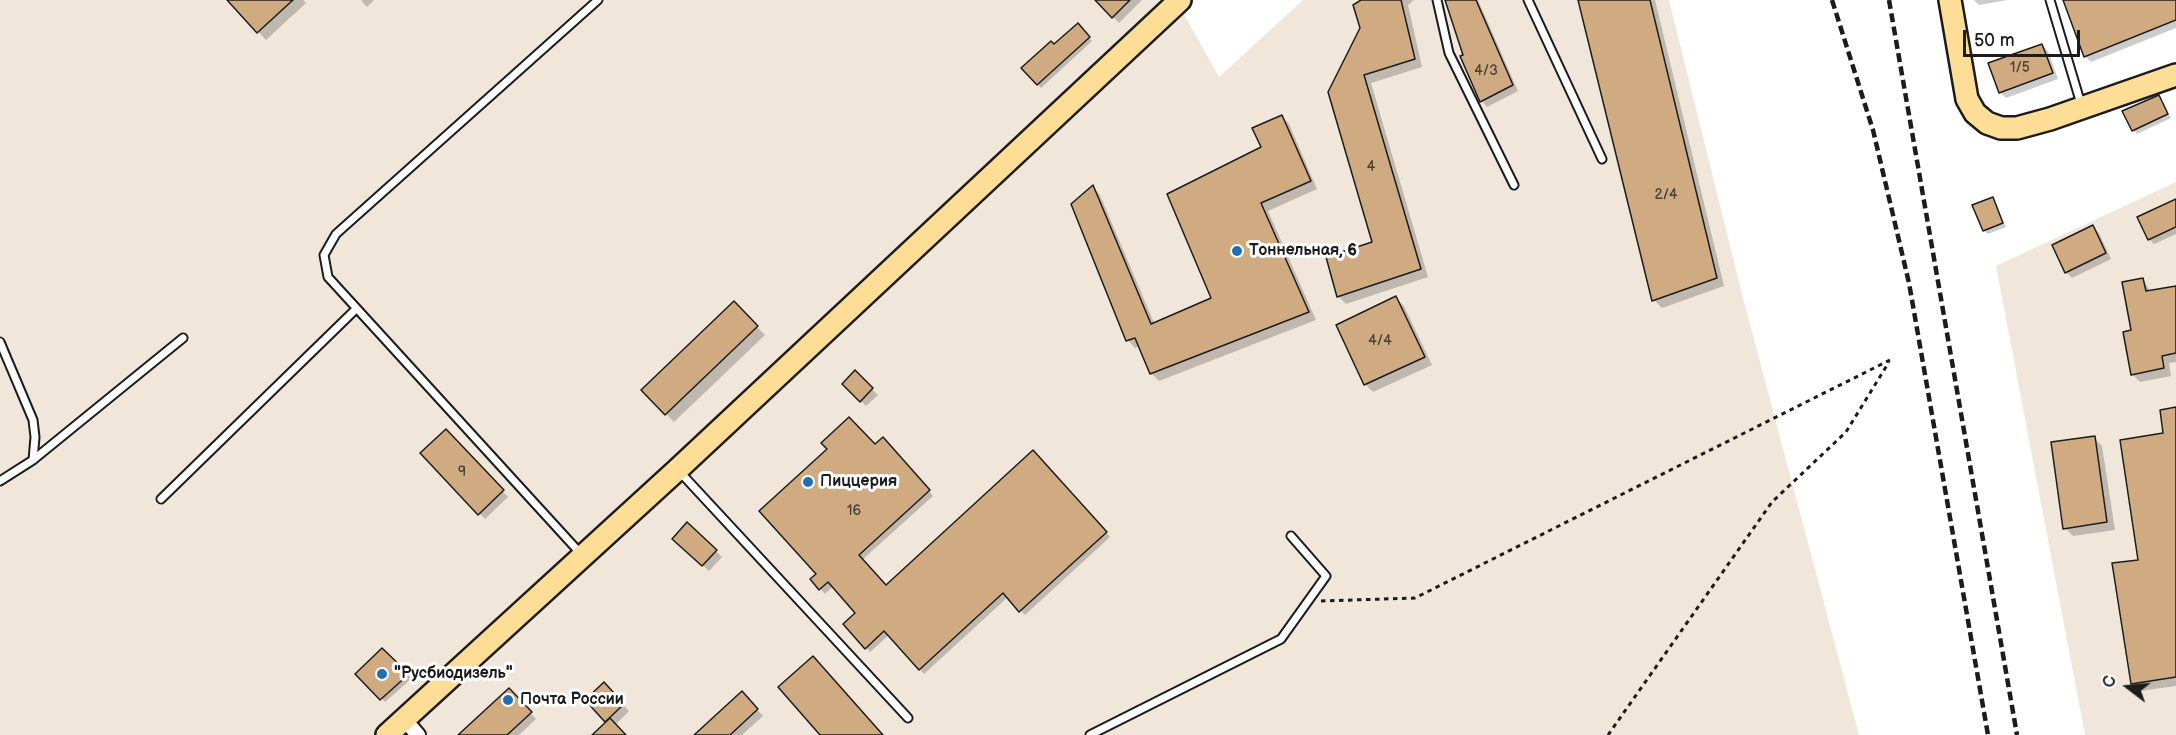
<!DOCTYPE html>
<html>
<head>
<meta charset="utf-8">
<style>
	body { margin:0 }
	#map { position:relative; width:2176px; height:735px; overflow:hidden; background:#fff; font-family:"Balsamiq Sans",sans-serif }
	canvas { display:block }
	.north { position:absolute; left:2098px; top:657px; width:60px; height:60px; -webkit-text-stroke:4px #fff; paint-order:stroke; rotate:286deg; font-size:16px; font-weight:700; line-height:24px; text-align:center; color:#1c1c1c }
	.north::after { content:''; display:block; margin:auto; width:21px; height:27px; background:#1c1c1c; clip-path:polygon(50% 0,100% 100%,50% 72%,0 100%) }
	.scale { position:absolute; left:1963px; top:30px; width:117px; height:27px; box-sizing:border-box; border:3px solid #1c1c1c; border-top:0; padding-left:8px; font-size:18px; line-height:21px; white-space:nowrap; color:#1c1c1c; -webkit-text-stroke:4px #fff; paint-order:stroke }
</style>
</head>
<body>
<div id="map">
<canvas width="2176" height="735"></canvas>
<div class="north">С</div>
<div class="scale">50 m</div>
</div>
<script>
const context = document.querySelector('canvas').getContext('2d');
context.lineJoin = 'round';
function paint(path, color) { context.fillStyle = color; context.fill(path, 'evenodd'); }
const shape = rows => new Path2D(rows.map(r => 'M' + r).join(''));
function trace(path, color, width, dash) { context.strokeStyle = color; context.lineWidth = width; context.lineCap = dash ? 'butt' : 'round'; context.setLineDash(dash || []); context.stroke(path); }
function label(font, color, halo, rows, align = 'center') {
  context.font = font + ' "Balsamiq Sans",sans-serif'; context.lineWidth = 6; context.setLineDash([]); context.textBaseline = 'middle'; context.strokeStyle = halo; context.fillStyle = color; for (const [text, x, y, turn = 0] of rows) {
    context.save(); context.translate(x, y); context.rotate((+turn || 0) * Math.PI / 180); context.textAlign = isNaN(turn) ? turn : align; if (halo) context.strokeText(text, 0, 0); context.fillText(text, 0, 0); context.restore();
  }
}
const built = shape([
	[0,0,1176,0,1219,77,1303,0,1669,0,1742,294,1859,735,0,735],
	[2176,182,2176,735,2085,735,1996,266]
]);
const shadow = shape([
	[229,0,303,0,306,3,266,40],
	[361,0,374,0,367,7],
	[1097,0,1142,0,1119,23],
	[1364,0,1414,0,1408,5,1422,67,1371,83,1428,277,1346,304,1338,296,1374,243,1329,92,1362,28],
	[1447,0,1478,0,1518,91,1487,107,1482,101],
	[1579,0,1655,0,1724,286,1662,308,1654,300],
	[1974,0,2008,0,1979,5],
	[2064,0,2176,0,2176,28,2091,62,2085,56],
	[1078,25,1092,41,1041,88,1023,68],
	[2042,45,2048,51,2058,79,2006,98,2000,92],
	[2158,96,2171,118,2137,134,2133,130],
	[1281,116,1289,124,1317,189,1268,211,1316,320,1159,381,1151,373,1140,346,1135,348,1128,340,1093,187,1100,195,1155,325,1213,299,1263,148],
	[1992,198,2006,227,1988,234,1984,230],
	[2176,201,2176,234,2154,244,2149,239],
	[2093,227,2099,233,2111,259,2072,278,2066,272],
	[2143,280,2151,292,2176,287,2176,362,2169,363,2171,376,2140,382,2132,374,2132,331],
	[1396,298,1404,306,1432,365,1373,392,1365,384],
	[734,303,765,335,674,422,643,390],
	[855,372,878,395,866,406,844,384],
	[2176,409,2176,686,2140,691,2132,683,2139,561,2165,434],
	[446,431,508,497,485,519,422,454],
	[2094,438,2102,446,2115,530,2073,536,2065,528],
	[887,444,933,496,862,560,886,587,1033,452,1110,537,1025,615,1008,597,924,674,889,635,870,652,845,624,857,613,833,586,825,594,812,580,818,575,875,446],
	[687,525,722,557,709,571,675,539],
	[382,650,412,678,385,702,357,674],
	[604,685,629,711,615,725,624,735,594,735,607,722,587,700],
	[742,693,763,716,742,735,696,735],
	[515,696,536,719,519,735,469,735]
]);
const building = shape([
	[227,0,293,0,257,33,227,0],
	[1095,0,1130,0,1112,18,1095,0],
	[1361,0,1401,0,1415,59,1364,75,1421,269,1337,297,1326,257,1372,242,1328,92,1360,28,1353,5,1361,0],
	[1445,0,1476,0,1513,85,1480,102,1460,56,1463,55,1445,0],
	[1578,0,1650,0,1717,278,1652,301,1578,0],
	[2063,0,2176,0,2176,20,2084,57,2063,0],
	[1078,23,1090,37,1037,85,1021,68,1051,41,1054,44,1078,23],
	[2042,44,2053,73,1999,93,1988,63,2042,44],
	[2159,95,2168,114,2132,131,2122,111,2159,95],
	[1282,115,1311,181,1261,203,1309,312,1150,374,1135,338,1126,341,1071,204,1093,185,1151,324,1211,298,1167,194,1261,147,1252,128,1282,115],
	[1993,197,2003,223,1983,231,1972,205,1993,197],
	[2176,199,2176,227,2148,240,2137,217,2176,199],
	[2093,225,2106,253,2065,273,2052,245,2093,225],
	[2143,278,2146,291,2176,286,2176,353,2162,356,2164,368,2131,375,2123,332,2131,330,2122,282,2143,278],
	[1396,296,1425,357,1364,385,1336,325,1396,296],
	[734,301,758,326,665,415,641,390,734,301],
	[855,370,873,388,860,402,842,384,855,370],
	[2176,407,2176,677,2131,684,2112,563,2138,560,2120,440,2163,433,2160,410,2176,407],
	[849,417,875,444,883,437,930,490,859,555,886,585,1033,450,1107,532,1019,612,1003,593,919,670,884,631,865,649,843,624,855,613,828,582,819,590,810,579,816,574,759,511,827,449,821,443,849,417],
	[446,429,504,490,478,515,420,453,446,429],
	[2095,436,2107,522,2063,529,2051,442,2095,436],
	[687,522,717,550,702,566,672,539,687,522],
	[382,648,409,674,380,700,355,674,382,648],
	[813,656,883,735,820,735,778,687,813,656],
	[604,682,624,704,605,722,585,700,604,682],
	[509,688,532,712,507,735,458,735,509,688],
	[742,691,758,709,730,735,694,735,742,691],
	[610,718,626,735,592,735,610,718]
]);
const path = shape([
	[1321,601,1415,598,1890,360],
	[1608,735,1772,502,1846,432,1889,362]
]);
const service = shape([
	[1437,0,1449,53,1514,185],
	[1528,0,1602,159],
	[2050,0,2081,104],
	[0,342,33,420,35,437,33,460],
	[679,471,908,718],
	[0,481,33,460,183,338],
	[161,499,356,309],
	[581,554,328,277,324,255,336,234,598,0],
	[1090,735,1281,639,1326,576,1291,536]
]);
const minor = shape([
	[404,719,418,735]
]);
const primary = shape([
	[1950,0,1967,99,1975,113,1987,123,2001,128,2017,128,2050,119,2176,75],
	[387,735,677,470,1180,0]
]);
const rail = shape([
	[1832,0,1873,130,1909,283,1988,735],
	[1889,0,2017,735]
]);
const markers = [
	[1237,251,6,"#1f6fb2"],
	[808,482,6,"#1f6fb2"],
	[382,674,6,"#1f6fb2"],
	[508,700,6,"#1f6fb2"]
];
const numberNames = [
	["1/5",2020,68],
	["4/3",1486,71],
	["4",1371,167],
	["2/4",1666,195],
	["4/4",1380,341],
	["9",462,472],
	["16",854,511]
];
const poiNames = [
	["Тоннельная, 6",1249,251],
	["Пиццерия",820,482],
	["\"Русбиодизель\"",394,674],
	["Почта России",520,700]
];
paint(built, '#f1e6da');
paint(shadow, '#0003');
paint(building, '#d0ab82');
trace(building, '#1c1c1c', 1.5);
trace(service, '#1c1c1c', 11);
trace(minor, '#1c1c1c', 18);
trace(primary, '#1c1c1c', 26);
trace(path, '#1c1c1c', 3, [4.5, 4.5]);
trace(service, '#fff', 7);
trace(minor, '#fff', 14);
trace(primary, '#fedd96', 21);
trace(rail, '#1c1c1c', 4.5, [9, 4.5]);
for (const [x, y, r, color] of markers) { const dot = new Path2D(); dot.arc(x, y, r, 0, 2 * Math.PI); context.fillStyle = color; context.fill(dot); trace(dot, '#fff', 2); }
label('14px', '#494036', null, numberNames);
label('bold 16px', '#1c1c1c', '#fff', poiNames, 'left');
</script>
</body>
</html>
